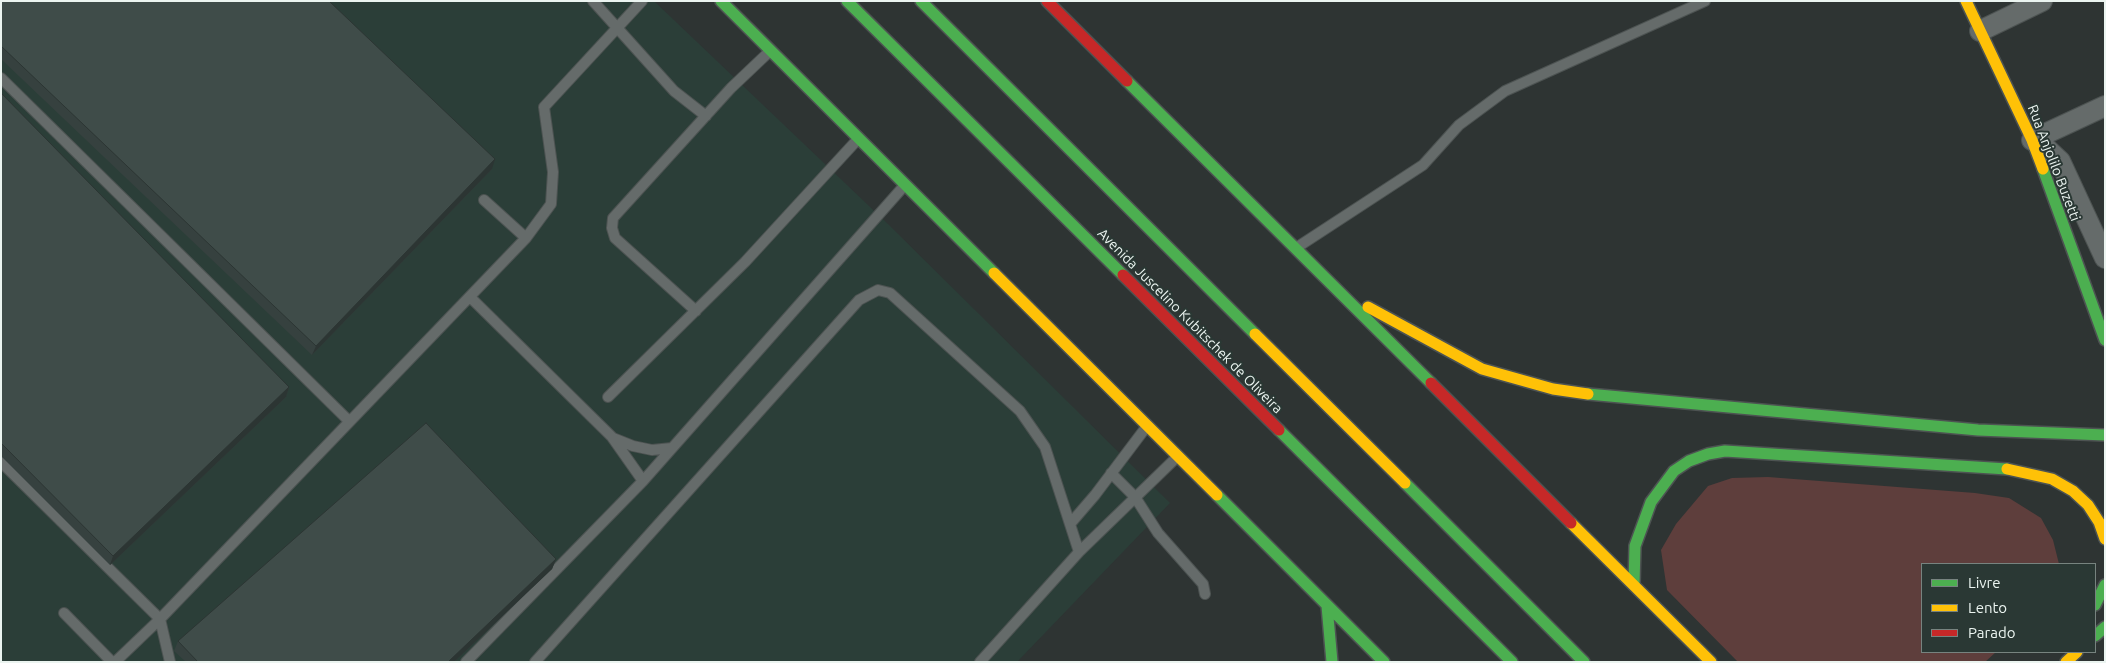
<!DOCTYPE html>
<html>
<head>
<meta charset="utf-8">
<style>
	body { margin:0 }
	#map { position:relative; width:2106px; height:663px; overflow:hidden; background:#2e3433; font-family:Ubuntu,sans-serif }
	canvas { display:block }
	.frame { position:absolute; inset:0; border:2px solid #ebf4f0; pointer-events:none }
	.legend { position:absolute; left:1921px; top:563px; width:175px; height:90px; box-sizing:border-box; background:#2a3834; border:1px solid #77837f; margin:0; padding:6px 9px; list-style:none; font-size:15px; color:#ebf4f0 }
	.legend li { display:flex; align-items:center; gap:10px; height:25px }
	.legend b { width:25px; border:1px solid #77837f }
</style>
</head>
<body>
<div id="map">
<canvas width="2106" height="663"></canvas>
<div class="frame"></div>
<ul class="legend">
<li><b style="height:6px;background:#4caf50"></b>Livre</li>
<li><b style="height:6px;background:#ffc107"></b>Lento</li>
<li><b style="height:6px;background:#c62828"></b>Parado</li>
</ul>
</div>
<script>
const context = document.querySelector('canvas').getContext('2d');
context.lineJoin = 'round';
function paint(path, color) { context.fillStyle = color; context.fill(path, 'evenodd'); }
const shape = rows => new Path2D(rows.map(r => 'M' + r).join(''));
function trace(path, color, width, dash) { context.strokeStyle = color; context.lineWidth = width; context.lineCap = dash ? 'butt' : 'round'; context.setLineDash(dash || []); context.stroke(path); }
function label(font, color, halo, rows, align = 'center') {
  context.font = font + ' Ubuntu,sans-serif'; context.lineWidth = 4; context.setLineDash([]); context.textBaseline = 'middle'; context.strokeStyle = halo; context.fillStyle = color; for (const [text, x, y, turn = 0] of rows) {
    context.save(); context.translate(x, y); context.rotate((+turn || 0) * Math.PI / 180); context.textAlign = isNaN(turn) ? turn : align; if (halo) context.strokeText(text, 0, 0); context.fillText(text, 0, 0); context.restore();
  }
}
const built = shape([
	[1,1,654,1,889,225,1170,503,1017,662,1,662]
]);
const green = shape([
	[1768,477,1975,493,2009,498,2041,518,2053,540,2059,564,1922,564,1922,652,1996,652,1985,662,1738,662,1667,590,1661,550,1676,524,1708,486,1732,478]
]);
const lane = shape([
	[593,1,674,91,706,116],
	[1,78,349,421],
	[484,200,526,238],
	[1296,248,1423,165,1459,125,1505,91,1705,1],
	[471,298,612,437,643,481],
	[696,311,615,238,612,228,613,218,731,88,770,51],
	[608,397,745,262,858,139],
	[613,438,633,446,652,450,672,448],
	[1,462,160,619,170,662],
	[1111,473,1135,497,1158,533,1203,584,1205,594],
	[1070,524,1095,495,1147,426],
	[64,613,112,662],
	[115,662,160,619,526,238,551,204,553,172,544,107,642,1],
	[466,662,643,481,904,186],
	[535,662,859,300,878,290,890,293,1020,411,1045,447,1079,552],
	[980,662,1079,552,1177,457]
]);
const street = shape([
	[1980,31,2042,1],
	[2032,140,2045,147,2060,161,2105,258],
	[2032,140,2105,106]
]);
const fast = shape([
	[721,1,994,273],
	[847,1,1123,275],
	[921,1,1255,334],
	[1127,81,1431,383],
	[2043,169,2105,340],
	[1588,394,1978,430,2105,435],
	[1279,430,1512,662],
	[1405,483,1584,662],
	[1217,495,1384,662],
	[1634,585,1635,546,1651,502,1674,471,1689,461,1708,454,1725,451,2007,469],
	[2095,605,2105,585],
	[1327,606,1332,662],
	[2095,636,2105,627]
]);
const slow = shape([
	[1966,1,2032,140,2043,169],
	[994,273,1217,495],
	[1368,307,1482,369,1553,389,1588,394],
	[1255,334,1405,483],
	[2007,469,2052,479,2073,491,2088,505,2099,522,2105,539],
	[1571,523,1711,662],
	[2066,662,2077,652]
]);
const jam = shape([
	[1047,1,1127,81],
	[1123,275,1279,430],
	[1431,383,1571,523]
]);
const wall = shape([
	[1,1,492,169,312,355,1,59],
	[1,93,289,387,286,397,110,565,1,456],
	[556,559,552,569,454,662,186,662,174,651,178,641]
]);
const shadedWall = shape([
	[495,159,492,169,312,355,316,346],
	[289,387,286,397,110,565,113,556],
	[556,559,552,569,454,662,448,662]
]);
const building = shape([
	[1,1,329,1,495,159,316,346,1,46,1,1],
	[1,93,289,387,113,556,1,443,1,93],
	[426,423,556,559,448,662,198,662,178,641,426,423]
]);
const streetNames = [
	["Rua Anjolilo Buzetti",2054,163,69],
	["Avenida Juscelino Kubitschek de Oliveira",1190,321,45]
];
paint(built, '#2b3e38');
paint(green, '#5e3e3c');
trace(lane, '#4d5352', 12);
trace(street, '#4d5352', 22);
trace(fast, '#4d5352', 14);
trace(slow, '#4d5352', 14);
trace(jam, '#4d5352', 14);
trace(lane, '#656b6a', 10);
trace(street, '#656b6a', 20);
trace(fast, '#4caf50', 11);
trace(slow, '#ffc107', 11);
trace(jam, '#c62828', 11);
paint(wall, '#36413f');
paint(shadedWall, '#2c3533');
paint(building, '#3f4c49');
trace(building, '#2c3533', 1);
label('14px', '#ebf4f0', '#2a3834', streetNames);
</script>
</body>
</html>
